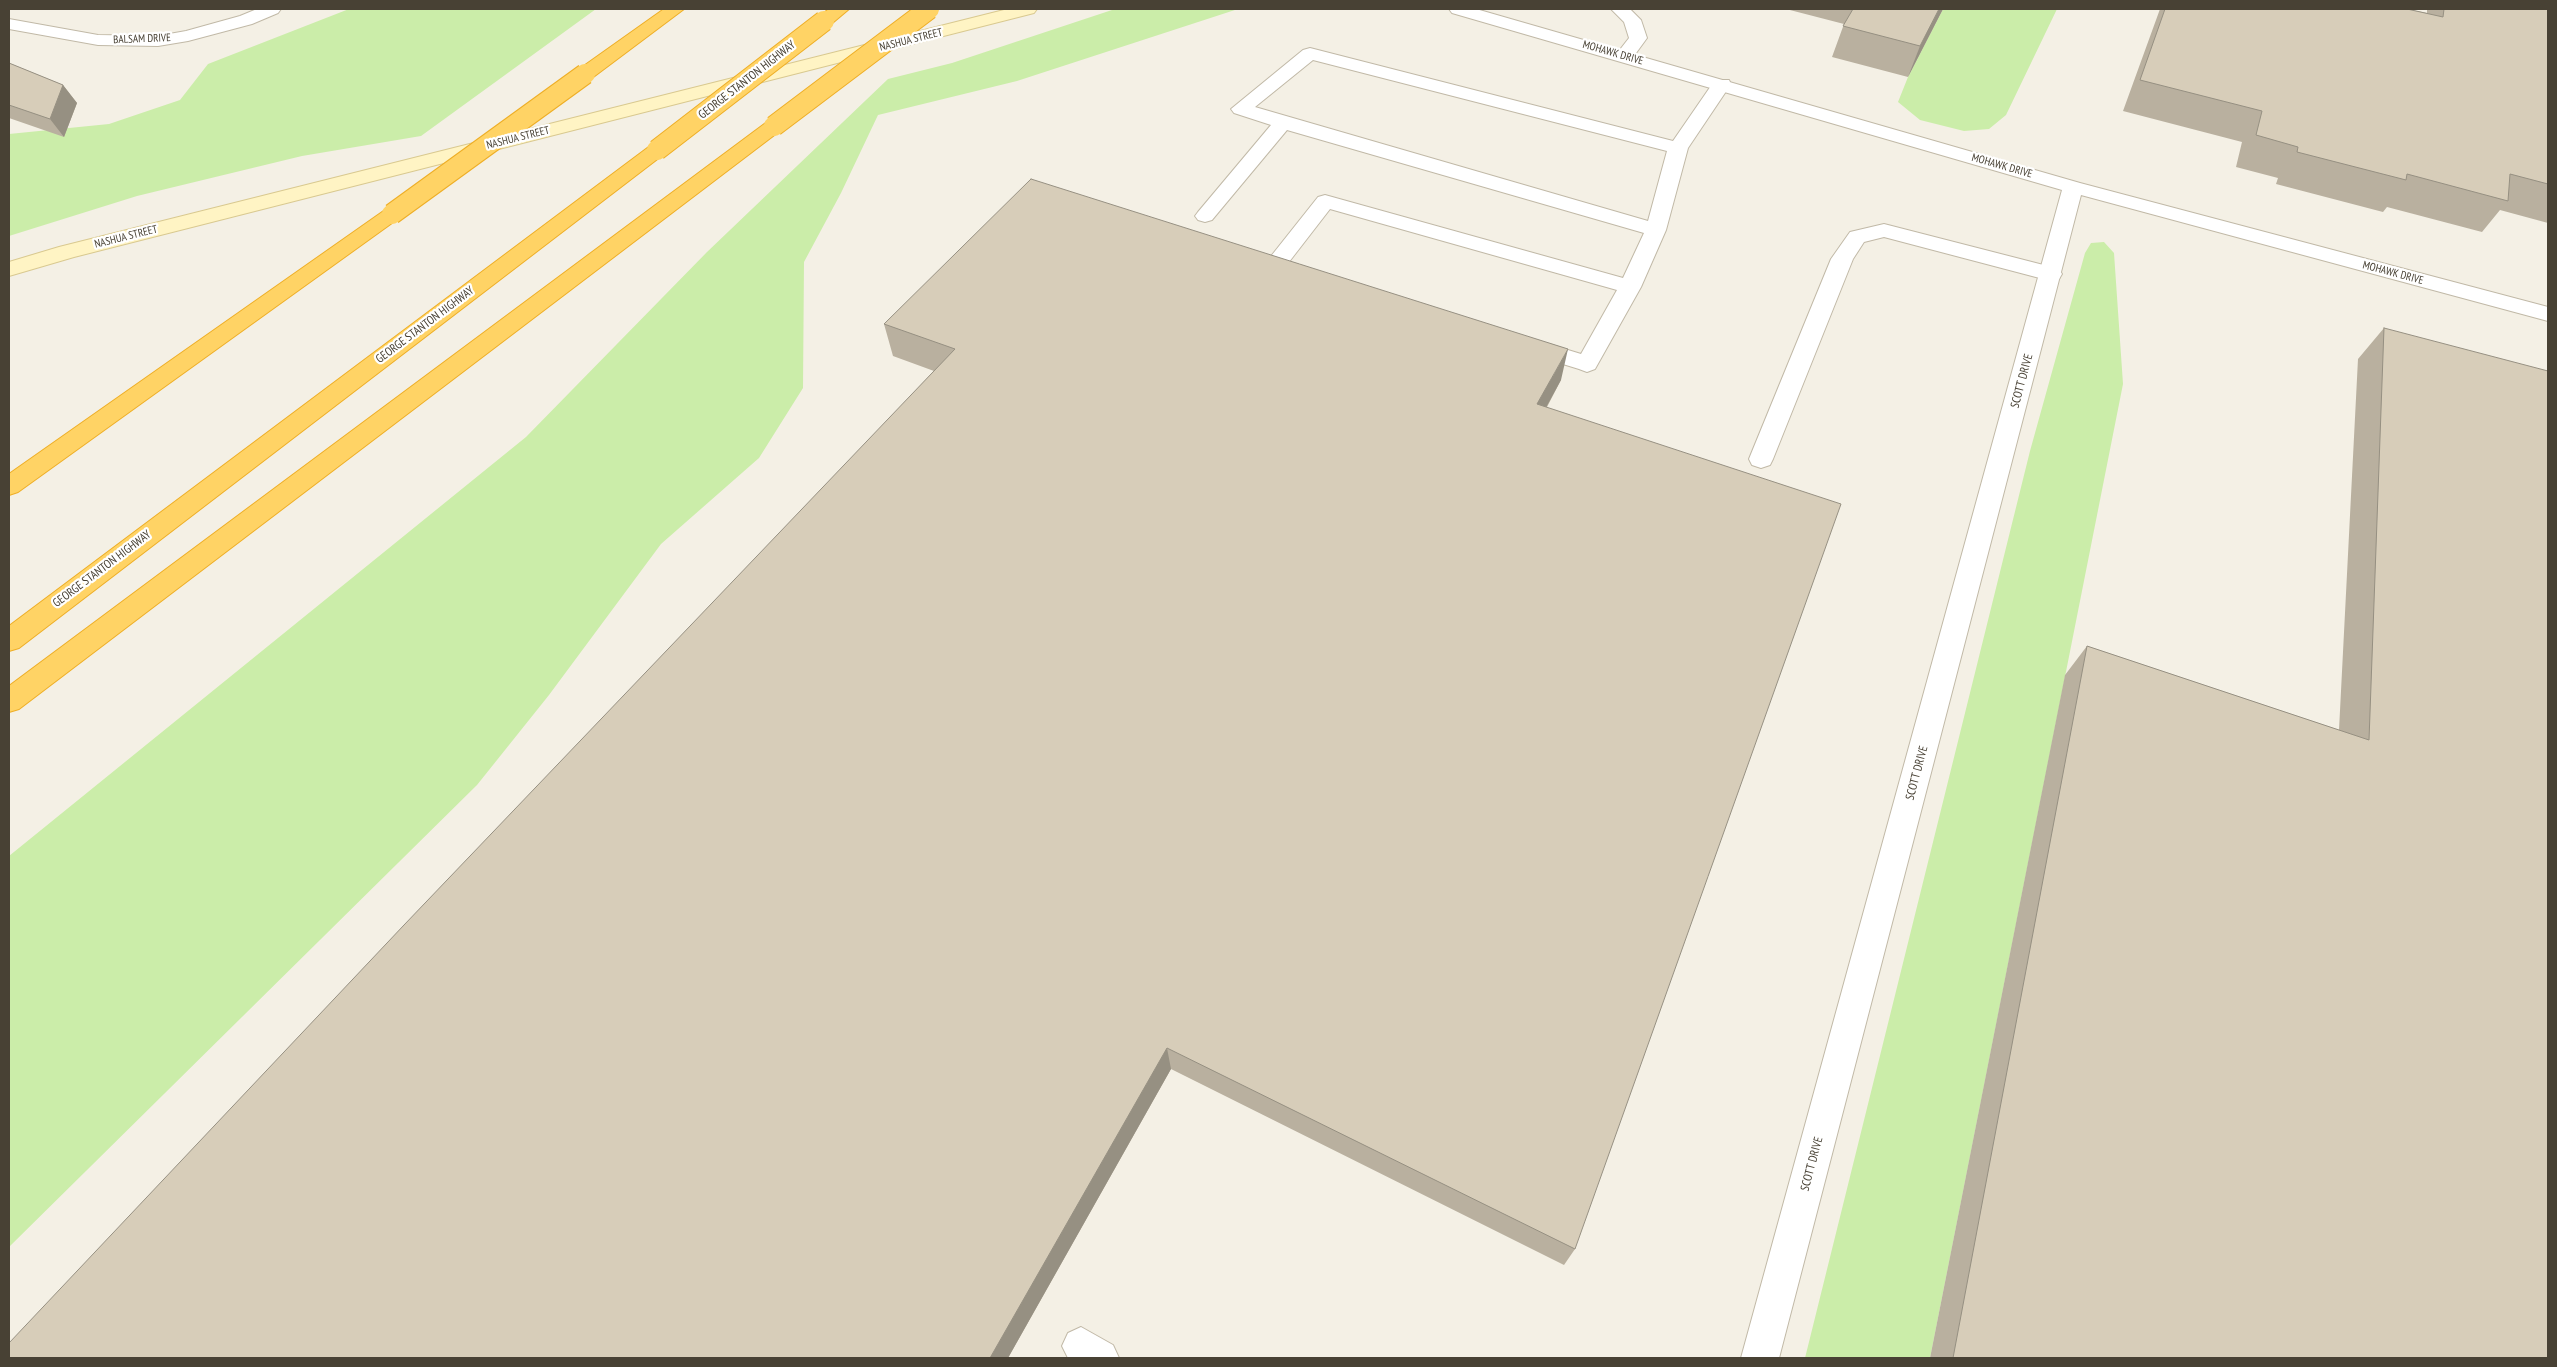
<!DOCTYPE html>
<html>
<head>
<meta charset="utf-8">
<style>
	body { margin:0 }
	#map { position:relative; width:2557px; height:1367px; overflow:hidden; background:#f4f0e5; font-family:"PT Sans Narrow",sans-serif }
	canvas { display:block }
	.frame { position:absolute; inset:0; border:10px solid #484134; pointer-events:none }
</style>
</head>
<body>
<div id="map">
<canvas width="2557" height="1367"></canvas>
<div class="frame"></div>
</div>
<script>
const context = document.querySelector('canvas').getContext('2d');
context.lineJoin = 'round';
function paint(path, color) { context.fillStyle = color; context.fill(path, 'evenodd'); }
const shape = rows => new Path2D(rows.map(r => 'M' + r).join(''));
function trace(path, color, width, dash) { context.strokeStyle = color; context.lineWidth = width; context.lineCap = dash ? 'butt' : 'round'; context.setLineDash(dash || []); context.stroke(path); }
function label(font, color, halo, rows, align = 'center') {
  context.font = font + ' "PT Sans Narrow",sans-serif'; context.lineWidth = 4.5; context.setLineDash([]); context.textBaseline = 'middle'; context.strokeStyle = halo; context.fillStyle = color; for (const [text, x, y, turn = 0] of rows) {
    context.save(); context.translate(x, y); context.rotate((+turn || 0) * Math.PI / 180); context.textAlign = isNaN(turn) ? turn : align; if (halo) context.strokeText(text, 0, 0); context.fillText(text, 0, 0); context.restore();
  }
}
const green = shape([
	[349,9,596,9,421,136,302,156,137,196,9,236,9,134,109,124,180,100,208,64],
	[1115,9,1238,9,1017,81,878,115,841,193,804,262,803,388,759,458,661,544,549,695,477,785,9,1247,9,856,526,437,707,252,888,79,952,63],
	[1943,9,2057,9,2006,115,1989,129,1964,131,1920,120,1898,102,1908,77],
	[2104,242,2114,253,2123,384,1930,1358,1805,1358,2030,451,2085,253,2091,243]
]);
const service = shape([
	[1611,9,1630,9,1641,20,1647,38,1631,60,1617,60,1615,56,1629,38,1624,22,1611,9],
	[1310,48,1673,141,1715,80,1729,80,1731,84,1688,148,1666,230,1641,287,1595,369,1587,372,1579,369,1524,352,1521,347,1524,342,1532,339,1581,354,1617,290,1330,209,1289,262,1311,269,1314,274,1311,279,1303,281,1295,279,1267,270,1264,265,1318,197,1325,195,1623,278,1644,233,1287,130,1212,220,1205,222,1198,220,1195,216,1198,212,1271,125,1234,113,1231,109,1303,50,1310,48],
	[1313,60,1667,151,1648,221,1255,107,1313,60],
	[1884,224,2059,269,2062,274,2059,279,2051,281,1884,237,1864,242,1853,259,1773,459,1770,465,1761,468,1752,465,1749,459,1831,259,1850,232,1884,224],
	[1081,1327,1113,1345,1119,1358,1068,1358,1062,1346,1068,1333,1081,1327]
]);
const minor = shape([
	[257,9,281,9,278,13,252,24,188,41,158,46,98,45,9,29,9,19,98,35,158,36,186,31,240,16,257,9],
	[1449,9,1476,9,2080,183,2548,307,2548,321,2081,195,1779,1358,1741,1358,2062,190,1452,13,1449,9]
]);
const secondary = shape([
	[1008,9,1037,9,1034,13,74,257,9,276,9,262,59,247,1008,9]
]);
const motorway = shape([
	[664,9,684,9,592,78,578,78,576,74,578,70,664,9],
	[829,9,849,9,830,25,818,25,815,21,818,17,829,9],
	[774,120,781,122,784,126,781,130,19,709,9,712,9,686,767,122,774,120],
	[657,144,664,146,667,150,664,154,19,648,9,651,9,626,650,146,657,144],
	[392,208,399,210,402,214,399,218,18,492,9,495,9,474,385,210,392,208]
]);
const motorwayBridge = shape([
	[774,126,929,9],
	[657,150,824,21],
	[392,214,585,74]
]);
const wall = shape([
	[1786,9,1943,9,1908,77,1832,57,1844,24],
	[2160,9,2407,9,2427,13,2427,9,2548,9,2548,223,2500,210,2482,232,2387,207,2383,212,2276,184,2278,178,2236,167,2242,142,2123,111],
	[9,63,63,85,77,103,64,137,9,118],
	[884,324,1561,380,1547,407,1575,1249,1564,1265,1171,1069,1008,1358,9,1358,934,371,893,356],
	[2384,328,2548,1358,1930,1358,2065,675,2087,646,2339,730,2358,359]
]);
const shadedWall = shape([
	[1939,9,1943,9,1908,77,1920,46],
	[63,85,77,103,64,137,50,119],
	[1568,349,1561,380,1531,435,1537,404],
	[1167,1048,1171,1069,1008,1358,990,1358]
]);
const building = shape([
	[1853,9,1939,9,1920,46,1843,26,1853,9],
	[2165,9,2407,9,2443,17,2444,9,2548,9,2548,184,2510,174,2508,201,2407,174,2406,180,2297,152,2298,147,2256,135,2262,111,2140,80,2165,9],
	[9,63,63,85,50,119,9,105,9,63],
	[1031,179,1568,349,1537,404,1841,504,1575,1249,1167,1048,990,1358,9,1358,9,1343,404,925,955,349,884,324,1031,179],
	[2384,328,2548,371,2548,1358,1953,1358,2087,646,2369,740,2384,328]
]);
const farStreetnames = [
	["BALSAM DRIVE",142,39,-2],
	["NASHUA STREET",911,40,-14],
	["MOHAWK DRIVE",1613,53,16],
	["NASHUA STREET",518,138,-14],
	["MOHAWK DRIVE",2002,166,16],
	["NASHUA STREET",126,237,-14],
	["MOHAWK DRIVE",2393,273,15]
];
const streetNames = [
	["GEORGE STANTON HIGHWAY",747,80,-38],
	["GEORGE STANTON HIGHWAY",425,325,-37],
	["SCOTT DRIVE",2022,381,-75],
	["GEORGE STANTON HIGHWAY",102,569,-37],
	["SCOTT DRIVE",1917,773,-75],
	["SCOTT DRIVE",1812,1164,-75]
];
paint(green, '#cbeda9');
trace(service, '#c1b9a7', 2);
trace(minor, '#c1b9a7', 2);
trace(secondary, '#d9c990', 2);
trace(motorway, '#eeae26', 2);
paint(service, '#fff');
paint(minor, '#fff');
paint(secondary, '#fff4c4');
paint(motorway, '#ffd365');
trace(motorwayBridge, '#eeae26', 22, []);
trace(motorwayBridge, '#ffd365', 20);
paint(wall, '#b9b09f');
paint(shadedWall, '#969082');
paint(building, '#d7cdb9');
trace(building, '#969082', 1);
label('11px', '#484134', '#fff', farStreetnames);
label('12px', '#484134', '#fff', streetNames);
</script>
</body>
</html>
